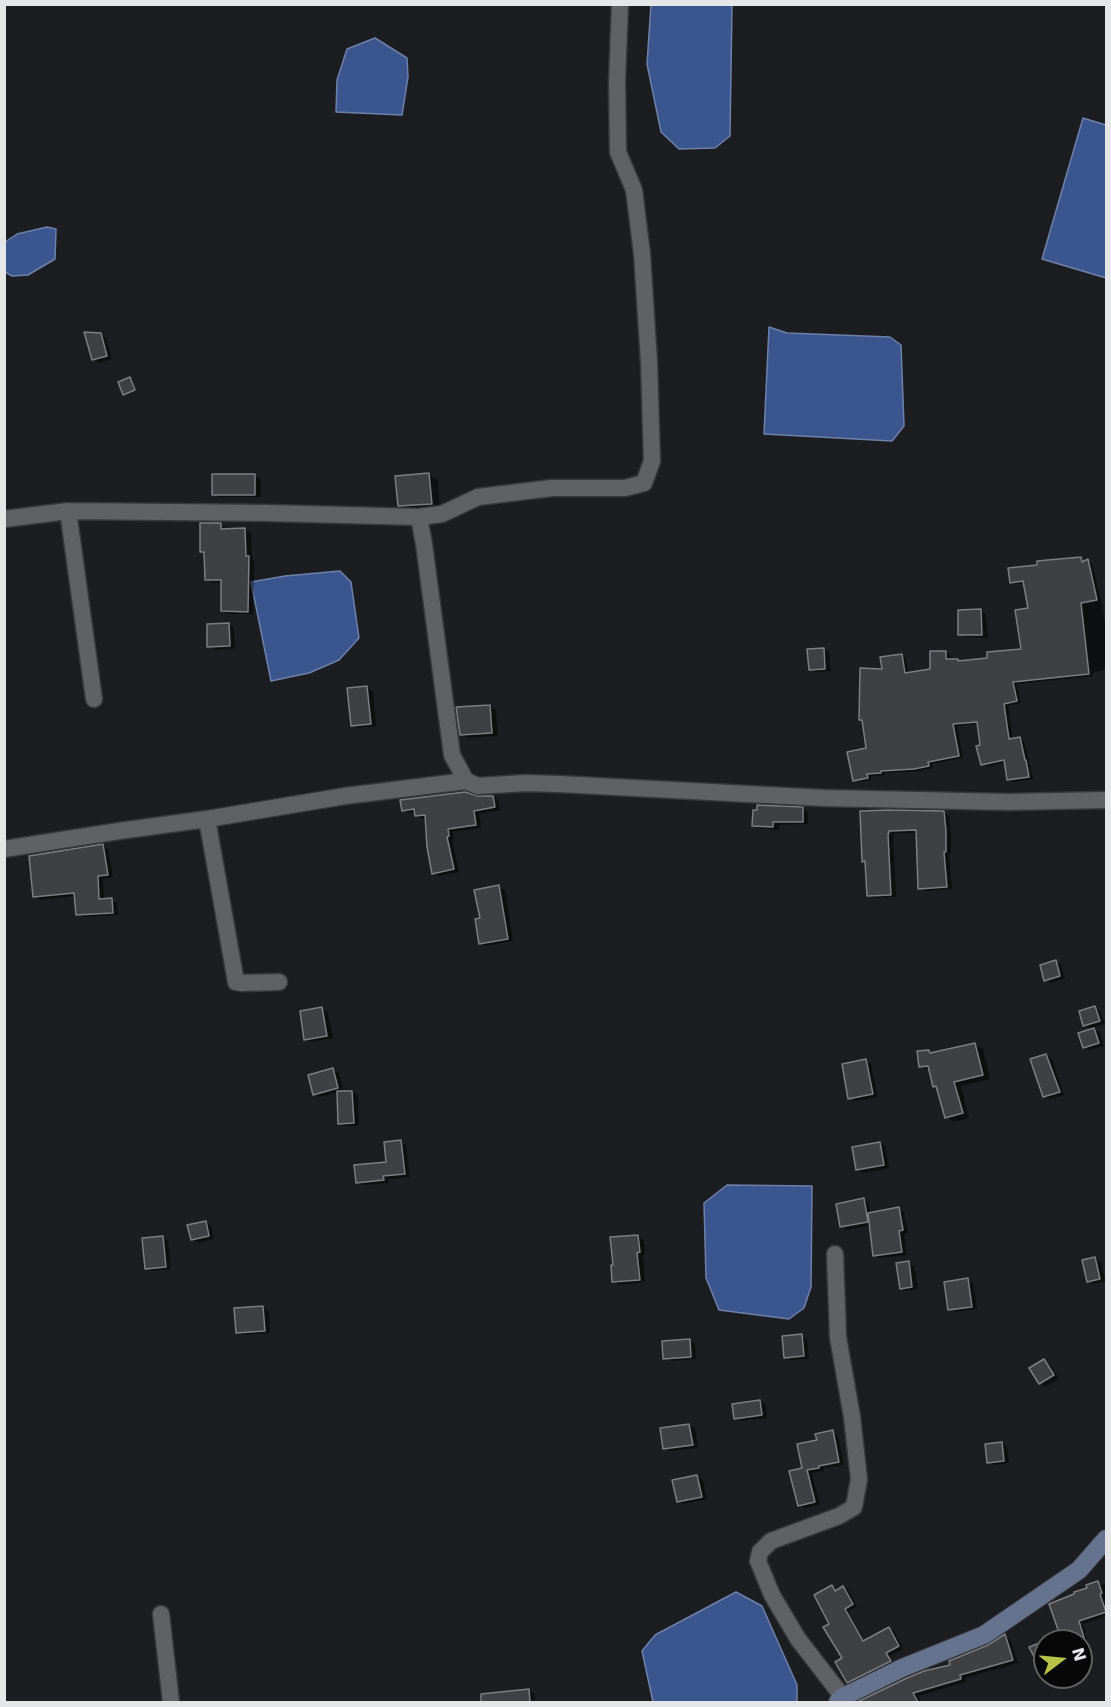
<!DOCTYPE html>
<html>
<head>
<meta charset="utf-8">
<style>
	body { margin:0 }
	#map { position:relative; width:1111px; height:1707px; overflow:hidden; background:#1c1d20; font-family:"DejaVu Sans",sans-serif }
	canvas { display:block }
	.frame { position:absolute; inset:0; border:6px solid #e5e6e8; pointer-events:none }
	.north { position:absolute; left:1033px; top:1629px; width:60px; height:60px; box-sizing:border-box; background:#070708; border:2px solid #606062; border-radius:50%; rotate:74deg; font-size:16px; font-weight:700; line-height:24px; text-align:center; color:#e5e6e8 }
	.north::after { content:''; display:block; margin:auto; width:21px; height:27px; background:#b7c148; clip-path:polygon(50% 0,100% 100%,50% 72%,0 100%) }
</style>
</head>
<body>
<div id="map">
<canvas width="1111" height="1707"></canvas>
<div class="frame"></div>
<div class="north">N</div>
</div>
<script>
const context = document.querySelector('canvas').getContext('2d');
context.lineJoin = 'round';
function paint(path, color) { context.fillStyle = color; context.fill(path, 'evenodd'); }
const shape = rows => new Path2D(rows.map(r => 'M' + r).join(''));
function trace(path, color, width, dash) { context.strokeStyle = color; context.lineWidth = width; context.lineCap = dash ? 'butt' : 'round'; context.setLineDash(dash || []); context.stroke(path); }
const water = shape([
	[651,5,732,5,730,136,715,148,679,149,661,132,647,64,651,5],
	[375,38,407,58,408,77,402,115,336,112,337,80,347,49,375,38],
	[1083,118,1106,125,1106,278,1042,259,1083,118],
	[47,227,56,229,55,259,28,275,12,276,5,272,5,242,17,234,47,227],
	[769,327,787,333,890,337,901,345,904,426,892,441,764,434,769,327],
	[340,571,351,582,359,638,339,660,309,673,271,681,251,582,285,576,340,571],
	[727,1185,812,1186,811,1287,804,1308,789,1319,719,1310,706,1278,704,1203,727,1185],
	[736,1592,762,1606,797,1685,797,1702,653,1702,642,1651,655,1635,736,1592]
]);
const shadow = shape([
	[101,334,106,338,112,359,99,363,93,359],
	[130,379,132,380,136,391,126,395,124,394],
	[429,475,438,480,440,509,408,510,399,505],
	[213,476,255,476,261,479,261,497,219,497,213,494],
	[220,525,226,528,226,531,245,530,251,533,252,559,254,561,253,614,229,614,223,611,223,582,212,583,206,579,206,554,201,551],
	[1081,559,1092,563,1102,604,1106,630,1106,669,1093,673,1093,676,1017,684,1021,703,1008,706,1013,740,1019,738,1024,741,1030,764,1033,779,1013,782,1008,779,1006,762,987,767,982,764,982,746,979,724,957,726,963,758,932,764,933,768,919,771,885,773,885,775,871,776,871,780,859,782,855,780,867,749,884,671,901,655,906,658,908,674,932,670,946,652,951,655,951,661,960,662,989,659,1022,651,1029,609,1025,583,1016,584,1011,582],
	[980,610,986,614,988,638,966,637,960,634],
	[229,625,234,628,235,649,215,650,209,646],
	[823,649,829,652,831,671,816,672,810,669],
	[367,688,373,691,376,726,358,728,353,725],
	[490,707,496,710,498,736,467,738,461,734],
	[493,797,498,800,500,810,479,814,481,828,453,832,454,839,452,839,459,872,439,876,433,873,426,818,422,819,416,815,416,812,409,813,403,810],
	[803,809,808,812,808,824,779,825,779,830,759,828,754,825],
	[861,812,944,813,949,816,951,835,951,854,949,854,952,889,925,891,920,888,917,833,894,833,894,836,893,836,896,897,874,898,869,895,867,863,863,861],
	[103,846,108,849,113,877,103,879,104,900,111,900,117,903,118,915,83,917,77,914,76,896,40,900,34,896],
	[499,887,505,890,513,941,486,946,481,943,481,919],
	[1056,962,1061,965,1065,978,1051,983,1046,980],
	[1095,1007,1100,1011,1105,1024,1092,1028,1100,1033,1104,1046,1090,1050,1084,1047,1093,1030,1085,1025],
	[322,1009,328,1012,333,1038,312,1042,306,1039],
	[975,1045,983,1049,990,1079,961,1086,969,1118,954,1122,946,1117,938,1088,934,1086,931,1070,928,1070,920,1066,929,1051,933,1054],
	[1046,1055,1052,1059,1064,1095,1050,1099,1045,1096],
	[866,1061,871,1064,878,1097,855,1101,850,1098],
	[333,1070,339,1073,344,1092,352,1092,358,1095,359,1126,346,1126,340,1123,339,1092,320,1097,314,1094],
	[400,1142,406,1145,410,1177,388,1179,389,1183,363,1185,357,1182,388,1163],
	[880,1143,885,1146,889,1168,863,1173,858,1170],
	[864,1200,869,1203,871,1214,898,1209,904,1212,908,1233,904,1234,907,1255,880,1258,875,1255,871,1225,847,1230,842,1226],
	[206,1222,211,1226,214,1239,198,1243,192,1239],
	[638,1236,644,1240,645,1255,643,1255,645,1282,619,1285,614,1281],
	[162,1238,168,1241,171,1269,152,1271,146,1268],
	[1095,1259,1101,1262,1105,1281,1094,1284,1088,1281],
	[909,1263,914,1266,918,1289,907,1291,901,1288],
	[968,1280,973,1283,977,1309,956,1312,950,1309],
	[263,1308,269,1311,270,1333,243,1335,237,1332],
	[802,1336,807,1339,809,1359,791,1360,785,1357],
	[689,1341,695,1344,696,1359,671,1361,665,1358],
	[1044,1361,1050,1364,1059,1379,1045,1387,1040,1383],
	[760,1401,766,1405,767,1418,741,1421,735,1418],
	[689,1425,695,1428,698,1448,670,1451,665,1448],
	[833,1432,838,1435,844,1465,824,1468,824,1471,812,1473,820,1505,805,1508,799,1505,804,1469,818,1441],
	[1002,1443,1007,1447,1009,1463,994,1465,989,1462],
	[697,1476,703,1480,707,1499,684,1504,678,1501],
	[1098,1583,1101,1585,1106,1583,1106,1616,1083,1624,1091,1653,1081,1656,1081,1641,1049,1641,1062,1636,1089,1589],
	[832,1587,837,1591,843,1588,848,1590,857,1607,848,1611,865,1642,889,1629,894,1631,903,1649,890,1656,894,1663,870,1676,852,1660,858,1681,852,1684,848,1681,844,1659,831,1624],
	[1005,1636,1010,1639,1018,1663,965,1678,966,1682,918,1696,921,1702,881,1702,877,1695,952,1666,989,1647],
	[528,1690,534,1694,535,1702,504,1702,503,1693]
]);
const building = shape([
	[84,332,101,333,107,356,92,360,84,332],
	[130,377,135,390,123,395,118,382,130,377],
	[429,473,432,504,398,506,395,476,429,473],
	[212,474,255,474,255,495,212,495,212,474],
	[200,523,221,523,221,529,245,528,246,556,249,556,248,612,221,611,221,580,205,580,204,552,200,552,200,523],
	[1081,557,1082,562,1088,559,1097,600,1081,603,1089,674,1013,682,1017,701,1004,704,1009,739,1020,737,1025,760,1026,760,1029,777,1007,780,1004,760,981,765,976,746,980,745,977,722,953,724,959,756,928,762,929,766,914,769,881,771,881,773,867,774,868,778,853,781,847,752,866,748,862,720,859,720,860,668,882,669,880,657,902,654,905,673,930,669,930,651,946,651,946,659,958,659,958,661,987,658,987,652,1021,649,1015,610,1028,608,1023,581,1010,583,1008,568,1037,565,1037,561,1081,557],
	[981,609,982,635,958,635,958,610,981,609],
	[229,623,230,646,207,647,207,624,229,623],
	[824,648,825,669,809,670,807,649,824,648],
	[367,686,371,724,351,726,347,688,367,686],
	[490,705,492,733,460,735,456,707,490,705],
	[465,792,478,796,493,796,495,807,474,811,476,825,448,829,449,836,447,837,454,869,432,874,427,847,425,815,415,816,414,809,402,811,400,800,465,792],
	[757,805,803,807,803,822,773,822,773,827,752,826,753,810,757,810,757,805],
	[891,810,944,811,946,831,946,852,944,852,947,887,918,889,916,830,889,831,889,833,888,834,891,895,867,896,865,861,862,862,860,811,891,810],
	[103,844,108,875,98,876,99,899,112,898,113,913,76,915,74,893,33,897,29,856,103,844],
	[499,885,508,939,479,944,475,919,480,918,474,890,499,885],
	[1056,960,1060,976,1044,981,1040,965,1056,960],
	[1095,1006,1100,1021,1083,1026,1079,1011,1095,1006],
	[322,1007,327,1036,304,1040,300,1011,322,1007],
	[1094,1028,1099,1043,1083,1048,1078,1033,1094,1028],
	[975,1043,983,1075,954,1082,963,1113,945,1118,936,1086,933,1087,928,1066,919,1067,917,1051,929,1050,930,1053,975,1043],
	[1046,1054,1060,1092,1043,1097,1030,1059,1046,1054],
	[866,1059,873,1094,848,1099,842,1064,866,1059],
	[333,1068,338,1088,313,1095,308,1075,333,1068],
	[337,1091,352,1091,354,1123,338,1124,337,1091],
	[401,1140,405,1174,383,1176,384,1180,356,1183,354,1165,386,1162,384,1142,401,1140],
	[880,1142,884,1165,856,1170,852,1147,880,1142],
	[864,1198,868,1222,840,1227,836,1204,864,1198],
	[899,1207,903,1230,899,1231,902,1252,873,1256,868,1213,899,1207],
	[206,1221,209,1236,191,1240,187,1225,206,1221],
	[638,1235,640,1252,637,1253,640,1280,612,1282,611,1265,613,1265,610,1237,638,1235],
	[163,1236,166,1267,145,1269,142,1238,163,1236],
	[1095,1257,1100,1279,1087,1282,1082,1260,1095,1257],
	[909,1261,912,1287,900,1289,896,1263,909,1261],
	[968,1278,972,1307,948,1310,944,1282,968,1278],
	[263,1306,265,1331,236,1333,234,1308,263,1306],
	[802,1334,804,1356,784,1358,782,1336,802,1334],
	[690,1339,691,1357,663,1359,662,1341,690,1339],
	[1044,1359,1054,1375,1039,1384,1029,1368,1044,1359],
	[760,1400,762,1415,734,1419,732,1404,760,1400],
	[689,1424,693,1445,663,1449,660,1428,689,1424],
	[833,1430,839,1462,819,1466,819,1468,807,1470,815,1502,798,1506,789,1471,802,1468,797,1444,817,1440,815,1434,833,1430],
	[1002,1442,1004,1461,987,1463,985,1444,1002,1442],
	[697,1475,702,1497,677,1502,672,1480,697,1475],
	[1098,1581,1102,1593,1100,1594,1106,1612,1079,1621,1085,1641,1062,1641,1049,1604,1074,1594,1074,1592,1087,1588,1086,1585,1098,1581],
	[832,1585,835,1591,843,1586,853,1604,845,1609,863,1641,889,1627,899,1646,886,1653,891,1661,847,1683,835,1662,842,1658,823,1627,829,1624,814,1595,832,1585],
	[1005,1634,1013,1660,960,1675,961,1679,913,1693,918,1702,857,1702,907,1678,924,1671,950,1665,949,1661,988,1645,1005,1634],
	[1045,1641,1045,1679,1029,1647,1045,1641],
	[529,1689,530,1702,481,1702,481,1694,529,1689]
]);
const street = shape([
	[68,511,94,699],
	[419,517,442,514,478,497,552,488,625,488,644,483,652,461,649,362,642,254,634,190,618,152,617,82,620,4],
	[4,519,68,511,267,513,419,517,424,544,452,755,466,781,478,786,525,783,559,784,824,798,1008,802,1106,800],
	[207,819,236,982,242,983,279,982],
	[4,849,119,831,207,819,345,796,466,781],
	[835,1254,838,1337,852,1417,859,1479,854,1507,839,1516,771,1541,760,1552,758,1561,772,1595,798,1639,839,1692,841,1698],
	[161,1614,171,1702]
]);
const secondary = shape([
	[838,1702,841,1698,902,1668,984,1635,1079,1570,1106,1539]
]);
paint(water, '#3b568f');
trace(water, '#6e81aa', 1.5);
paint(shadow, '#0007');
paint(building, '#3e4043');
trace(building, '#7c7e82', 1.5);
trace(street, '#37383b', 19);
trace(secondary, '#37383b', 20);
trace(street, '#5f6164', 16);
trace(secondary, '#65738e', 18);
</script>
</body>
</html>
